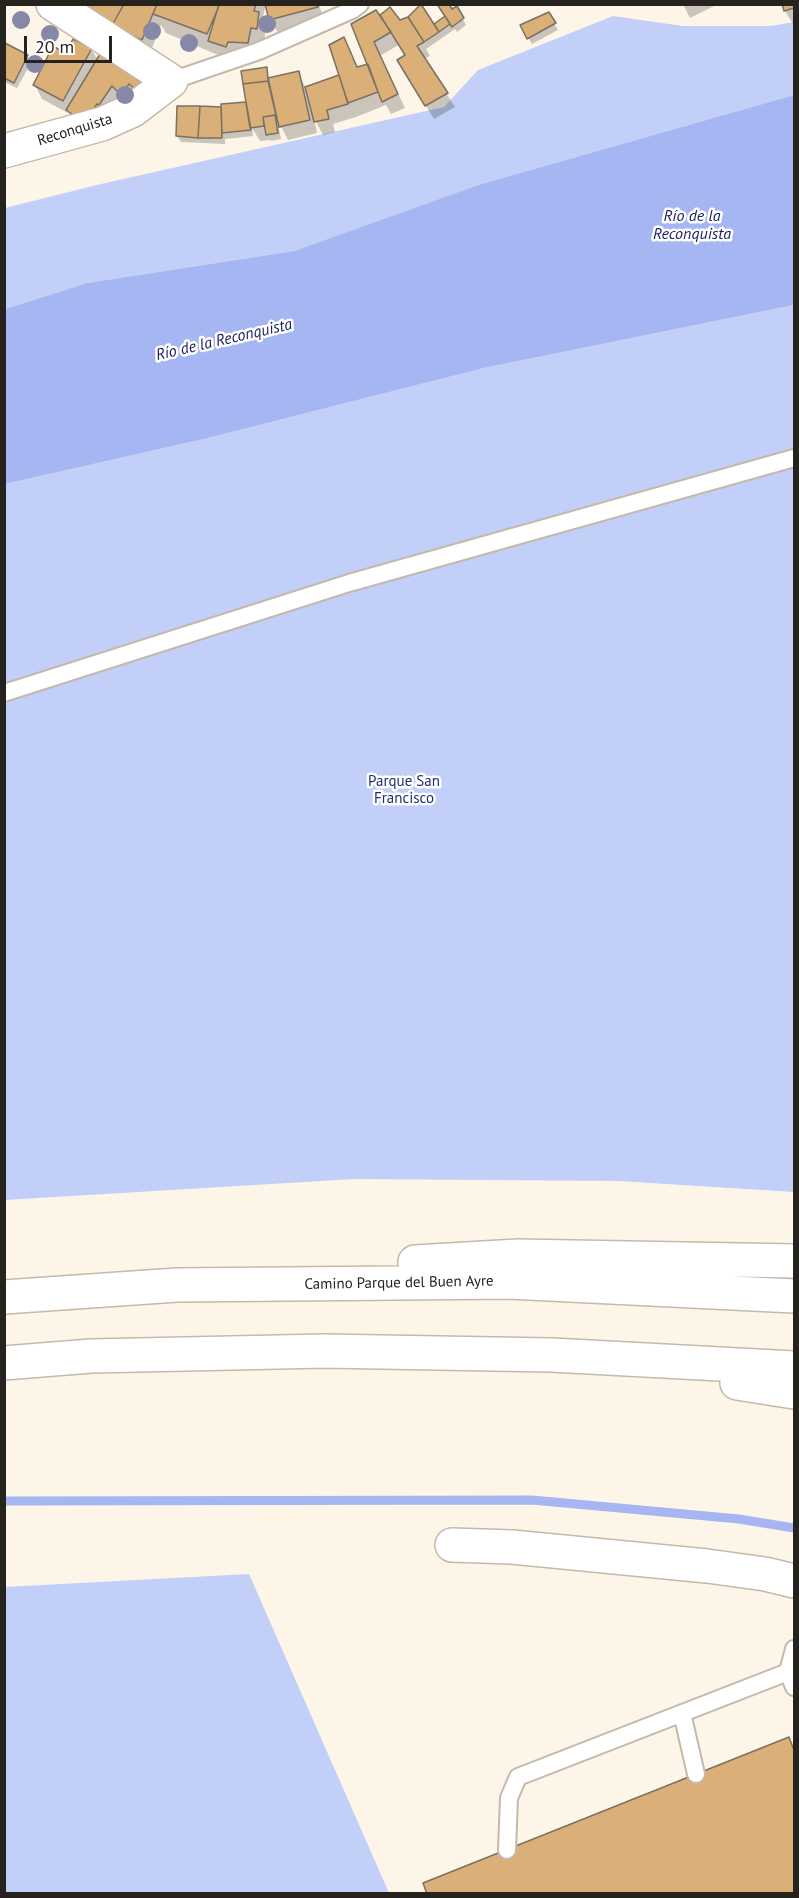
<!DOCTYPE html>
<html>
<head>
<meta charset="utf-8">
<style>
	body { margin:0 }
	#map { position:relative; width:799px; height:1898px; overflow:hidden; background:#fef5e9; font-family:"PT Sans",sans-serif }
	canvas { display:block }
	.frame { position:absolute; inset:0; border:6px solid #26221d; pointer-events:none }
	.scale { position:absolute; left:24px; top:36px; width:88px; height:27px; box-sizing:border-box; border:3px solid #26221d; border-top:0; padding-left:8px; font-size:18px; line-height:21px; white-space:nowrap; color:#26221d; -webkit-text-stroke:4px #fff; paint-order:stroke }
</style>
</head>
<body>
<div id="map">
<canvas width="799" height="1898"></canvas>
<div class="frame"></div>
<div class="scale">20 m</div>
</div>
<script>
const context = document.querySelector('canvas').getContext('2d');
context.lineJoin = 'round';
function paint(path, color) { context.fillStyle = color; context.fill(path, 'evenodd'); }
const shape = rows => new Path2D(rows.map(r => 'M' + r).join(''));
function trace(path, color, width, dash) { context.strokeStyle = color; context.lineWidth = width; context.lineCap = dash ? 'butt' : 'round'; context.setLineDash(dash || []); context.stroke(path); }
function label(font, color, halo, rows, align = 'center') {
  context.font = font + ' "PT Sans",sans-serif'; context.lineWidth = 5; context.setLineDash([]); context.textBaseline = 'middle'; context.strokeStyle = halo; context.fillStyle = color; for (const [text, x, y, turn = 0] of rows) {
    context.save(); context.translate(x, y); context.rotate((+turn || 0) * Math.PI / 180); context.textAlign = isNaN(turn) ? turn : align; if (halo) context.strokeText(text, 0, 0); context.fillText(text, 0, 0); context.restore();
  }
}
const green = shape([
	[613,16,683,26,771,26,794,22,794,95,478,185,294,251,87,283,5,309,5,208,101,184,444,107,478,70],
	[794,305,794,1192,618,1181,354,1179,5,1200,5,484,204,439,484,368],
	[249,1574,389,1893,5,1893,5,1587]
]);
const water = shape([
	[794,95,794,305,484,368,204,439,5,484,5,309,87,283,294,251,478,185]
]);
const shadow = shape([
	[73,4,266,4,262,20,266,27,264,42,258,41,255,56,234,60,218,55,166,33,161,25,150,53],
	[266,4,319,4,324,21,278,33,270,20],
	[683,4,718,4,690,18],
	[784,4,794,4,794,24,793,24,785,11],
	[456,8,466,25,457,32,455,29,426,49,430,56,424,59,455,107,434,119,406,74,407,56,400,44,380,56,405,108,391,114,386,105,356,117,333,124,335,132,323,135,314,118,317,133,288,140,282,128,279,128,281,139,271,141,270,140,260,141,252,128,253,136,225,139,225,144,181,142,177,136,179,107,249,109,266,68,270,79,298,73,306,88,341,76,344,39,358,68,370,65,353,25,380,17,390,10,399,22,433,26],
	[548,14,558,30,532,44,522,25],
	[73,41,91,49,98,60,103,52,121,64,127,73,140,83,147,96,76,123,70,114,42,99,35,85,66,54],
	[5,45,27,56,31,63,17,88,4,82],
	[789,1739,794,1749,794,1894,428,1894]
]);
const stream = shape([
	[4,1501,532,1500,739,1519,794,1528]
]);
const building = shape([
	[72,4,124,4,111,27,72,4],
	[124,4,157,4,142,40,111,27,124,4],
	[157,4,216,4,219,6,207,34,153,14,157,4],
	[219,4,256,4,254,11,259,12,257,29,251,28,248,43,228,42,226,47,208,41,219,4],
	[265,4,317,4,318,7,269,20,265,4],
	[421,4,439,32,424,42,408,17,421,4],
	[437,4,449,4,452,9,457,6,464,18,452,27,437,4],
	[782,4,794,4,794,8,784,11,782,4],
	[390,7,400,20,408,17,424,42,417,46,448,93,425,106,397,60,405,55,380,15,390,7],
	[376,10,391,32,374,42,398,94,382,102,351,24,376,10],
	[549,12,556,23,527,39,520,25,549,12],
	[445,16,450,24,439,32,434,24,445,16],
	[344,37,357,67,368,64,378,92,348,103,329,45,344,37],
	[73,39,92,48,63,101,33,85,53,46,65,53,73,39],
	[5,43,28,55,14,83,4,78,5,43],
	[100,54,141,82,135,89,129,84,121,95,112,86,99,105,97,104,85,123,66,110,100,54],
	[267,67,268,81,243,84,241,71,267,67],
	[299,71,310,120,279,127,268,78,299,71],
	[339,75,348,104,327,110,329,119,314,122,305,87,339,75],
	[268,81,276,115,263,117,264,126,250,128,243,84,268,81],
	[246,102,251,130,222,133,221,104,246,102],
	[177,106,200,106,198,138,176,136,177,106],
	[200,106,221,107,222,138,198,138,200,106],
	[275,115,278,133,266,135,263,117,275,115],
	[789,1737,794,1750,794,1894,427,1894,423,1883,789,1737]
]);
const lane = shape([
	[171,81,259,51,352,10,360,4],
	[4,693,349,583,794,458],
	[794,1649,788,1672,794,1687],
	[682,1713,696,1774],
	[507,1850,509,1798,518,1777,788,1672]
]);
const street = shape([
	[4,151,102,124,133,110,171,81,53,4],
	[452,1545,512,1547,707,1566,765,1574,794,1581]
]);
const highway = shape([
	[415,1262,518,1256,794,1261],
	[4,1297,177,1285,509,1282,794,1296],
	[4,1363,91,1356,325,1351,552,1355,794,1368],
	[737,1383,794,1392]
]);
const trees = [
	[21,20],
	[267,24],
	[152,31],
	[50,34],
	[189,43],
	[35,64],
	[125,95]
];
const streetNames = [
	["Reconquista",75,130,-17],
	["Camino Parque del Buen Ayre",399,1283,-1]
];
const parkNames = [
	["Parque San",404,782],
	["Francisco",404,799]
];
const waterNames = [
	["Río de la",692,216],
	["Reconquista",692,234],
	["Río de la Reconquista",224,340,-13]
];
paint(green, '#c2cff8');
paint(water, '#a5b6f2');
paint(shadow, '#0003');
trace(stream, '#a5b6f2', 9);
paint(building, '#dab078');
trace(building, '#7a7063', 1.5);
trace(lane, '#c4b9ab', 20);
trace(street, '#c4b9ab', 36);
trace(highway, '#c4b9ab', 36);
trace(lane, '#fff', 16);
trace(street, '#fff', 33);
trace(highway, '#fff', 33);
context.fillStyle = '#8688a8';
for (const [x, y] of trees) { context.beginPath(); context.arc(x, y, 9, 0, 2 * Math.PI); context.fill(); }
label('15px', '#26221d', '#fff', streetNames);
label('15px', '#242e73', '#fff', parkNames);
label('italic 16px', '#181e61', '#fff', waterNames);
</script>
</body>
</html>
